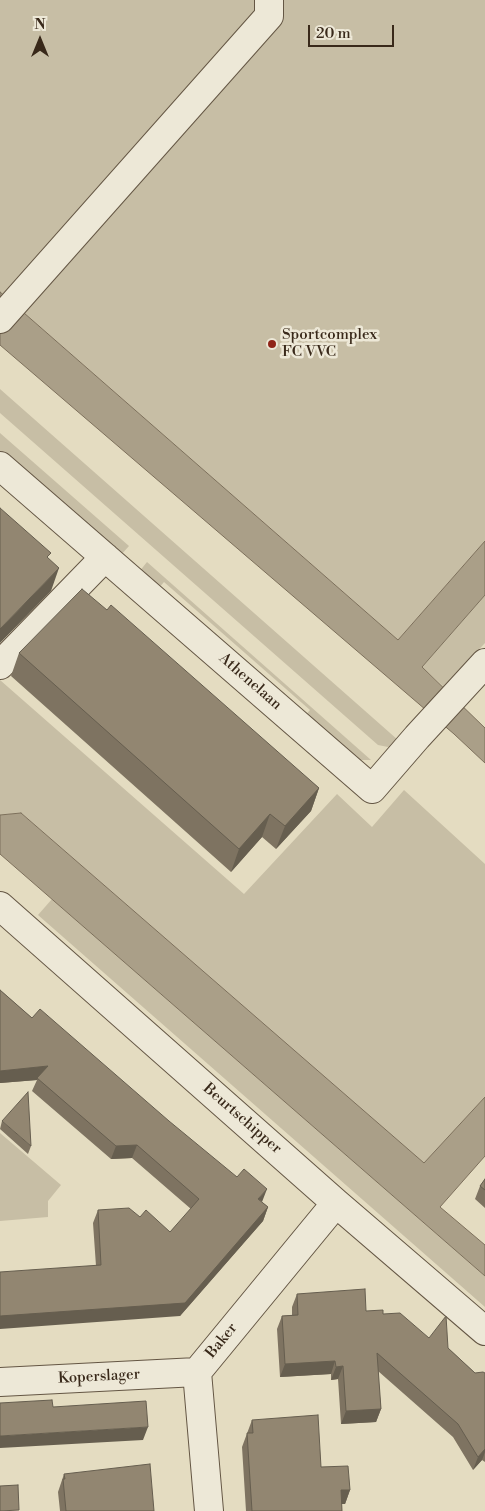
<!DOCTYPE html>
<html>
<head>
<meta charset="utf-8">
<style>
	body { margin:0 }
	#map { position:relative; width:485px; height:1511px; overflow:hidden; background:#e4dcc1; font-family:"Libre Bodoni",serif }
	canvas { display:block }
	.north { position:absolute; left:15px; top:15px; width:50px; height:50px; -webkit-text-stroke:4px #ede8d7; paint-order:stroke; rotate:0deg; font-size:14px; font-weight:700; line-height:20px; text-align:center; color:#39291a }
	.north::after { content:''; display:block; margin:auto; width:18px; height:22px; background:#39291a; clip-path:polygon(50% 0,100% 100%,50% 72%,0 100%) }
	.scale { position:absolute; left:308px; top:25px; width:86px; height:22px; box-sizing:border-box; border:2px solid #39291a; border-top:0; padding-left:6px; font-size:15px; line-height:18px; white-space:nowrap; color:#39291a; -webkit-text-stroke:4px #ede8d7; paint-order:stroke }
</style>
</head>
<body>
<div id="map">
<canvas width="485" height="1511"></canvas>
<div class="north">N</div>
<div class="scale">20 m</div>
</div>
<script>
const context = document.querySelector('canvas').getContext('2d');
context.lineJoin = 'round';
function paint(path, color) { context.fillStyle = color; context.fill(path, 'evenodd'); }
const shape = rows => new Path2D(rows.map(r => 'M' + r).join(''));
function trace(path, color, width, dash) { context.strokeStyle = color; context.lineWidth = width; context.lineCap = dash ? 'butt' : 'round'; context.setLineDash(dash || []); context.stroke(path); }
function label(font, color, halo, rows, align = 'center') {
  context.font = font + ' "Libre Bodoni",serif'; context.lineWidth = 5; context.setLineDash([]); context.textBaseline = 'middle'; context.strokeStyle = halo; context.fillStyle = color; for (const [text, x, y, turn = 0] of rows) {
    context.save(); context.translate(x, y); context.rotate((+turn || 0) * Math.PI / 180); context.textAlign = isNaN(turn) ? turn : align; if (halo) context.strokeText(text, 0, 0); context.fillText(text, 0, 0); context.restore();
  }
}
const green = shape([
	[0,0,485,0,485,541,398,640,0,292],
	[0,389,398,740,394,745,388,747,378,745,0,413],
	[0,433,129,546,120,556,0,451],
	[147,562,371,760,359,760,303,718,310,710,164,582,158,589,139,572],
	[485,595,485,643,444,687,422,667],
	[0,680,244,894,337,794,372,827,404,790,485,864,485,1097,424,1164,21,813,0,815],
	[52,899,485,1276,485,1307,38,915],
	[0,1133,61,1185,48,1201,48,1217,0,1221]
]);
const water = shape([
	[0,292,398,640,485,541,485,595,422,667,485,728,485,763,454,734,0,345,0,292],
	[21,813,424,1163,485,1097,485,1156,440,1207,485,1245,485,1276,0,854,0,815,21,813]
]);
const minor = shape([
	[0,319,269,16,269,0],
	[0,466,372,789,417,737,485,663],
	[0,665,105,557],
	[0,906,336,1203,485,1331],
	[0,1382,197,1372],
	[209,1511,197,1372,336,1203]
]);
const wall = shape([
	[107,610,319,788,311,811,276,849,262,837,231,872,11,676,19,653],
	[0,990,32,1018,268,1207,263,1221,180,1316,96,1266,93,1223,98,1210,140,1217,170,1232,191,1209,132,1158,111,1159,32,1091,37,1080,0,1083],
	[2,1121,31,1146,28,1154,0,1129],
	[485,1179,485,1208,475,1199,480,1186],
	[297,1294,366,1311,383,1314,448,1348,475,1373,485,1373,485,1462,482,1460,473,1470,453,1437,378,1371,381,1409,376,1422,341,1424,338,1379,331,1380,331,1374,280,1377,277,1329,282,1316,292,1315,292,1307],
	[252,1420,321,1467,350,1490,345,1504,341,1504,342,1511,246,1511,242,1447],
	[64,1474,154,1511,60,1511,58,1492]
]);
const shadedWall = shape([
	[59,568,51,591,0,643,0,629],
	[319,788,311,811,276,849,285,826],
	[270,814,262,837,231,872,239,849],
	[48,1066,37,1080,0,1083,0,1071],
	[137,1145,132,1158,111,1159,116,1146],
	[267,1189,262,1202,258,1199],
	[268,1207,263,1221,180,1316,0,1329,0,1316],
	[335,1361,331,1374,280,1377,285,1364],
	[343,1366,338,1379,331,1380,336,1367],
	[381,1409,376,1422,341,1424,346,1411],
	[148,1427,143,1440,0,1448,0,1436],
	[485,1449,485,1452,482,1460,473,1470,478,1457],
	[341,1490,350,1490,345,1504,336,1504]
]);
const building = shape([
	[0,508,51,553,47,557,59,568,0,629,0,508],
	[82,589,107,610,111,605,319,788,285,826,270,814,239,849,19,653,82,589],
	[0,990,32,1018,40,1009,169,1121,237,1177,244,1169,267,1189,258,1199,268,1207,185,1303,0,1316,0,1272,101,1265,98,1210,129,1208,140,1217,146,1210,170,1232,199,1199,137,1145,116,1146,37,1078,48,1066,0,1071,0,990],
	[28,1092,31,1146,2,1121,28,1092],
	[485,1179,485,1190,480,1186,485,1179],
	[365,1289,366,1311,383,1310,383,1314,400,1313,429,1338,446,1316,448,1348,475,1373,483,1372,485,1373,485,1449,478,1457,458,1424,377,1353,381,1409,346,1411,343,1366,336,1367,335,1361,285,1364,282,1316,298,1315,297,1294,365,1289],
	[52,1400,53,1407,146,1401,148,1427,0,1436,0,1403,52,1400],
	[318,1415,321,1467,348,1466,350,1490,341,1490,342,1511,252,1511,247,1433,253,1433,252,1420,318,1415],
	[150,1464,154,1511,66,1511,63,1479,65,1479,64,1474,150,1464],
	[18,1485,19,1510,0,1511,0,1486,18,1485]
]);
const markers = [
	[272,344,5,"#8f2418"]
];
const poiNames = [
	["Sportcomplex",282,335],
	["FC VVC",282,352]
];
const streetNames = [
	["Athenelaan",250,682,41],
	["Beurtschipper",242,1119,41],
	["Baker",222,1341,-51],
	["Koperslager",99,1377,-3]
];
paint(green, '#c7bea5');
paint(water, '#aa9f88');
trace(water, '#7d705c', 1);
trace(minor, '#645644', 30);
trace(minor, '#ede8d7', 28);
paint(wall, '#7e7361');
paint(shadedWall, '#665e4f');
paint(building, '#928671');
trace(building, '#665e4f', 1);
for (const [x, y, r, color] of markers) { const dot = new Path2D(); dot.arc(x, y, r, 0, 2 * Math.PI); context.fillStyle = color; context.fill(dot); trace(dot, '#ede8d7', 2); }
label('15px', '#39291a', '#ede8d7', poiNames, 'left');
label('15px', '#39291a', '#ede8d7', streetNames);
</script>
</body>
</html>
